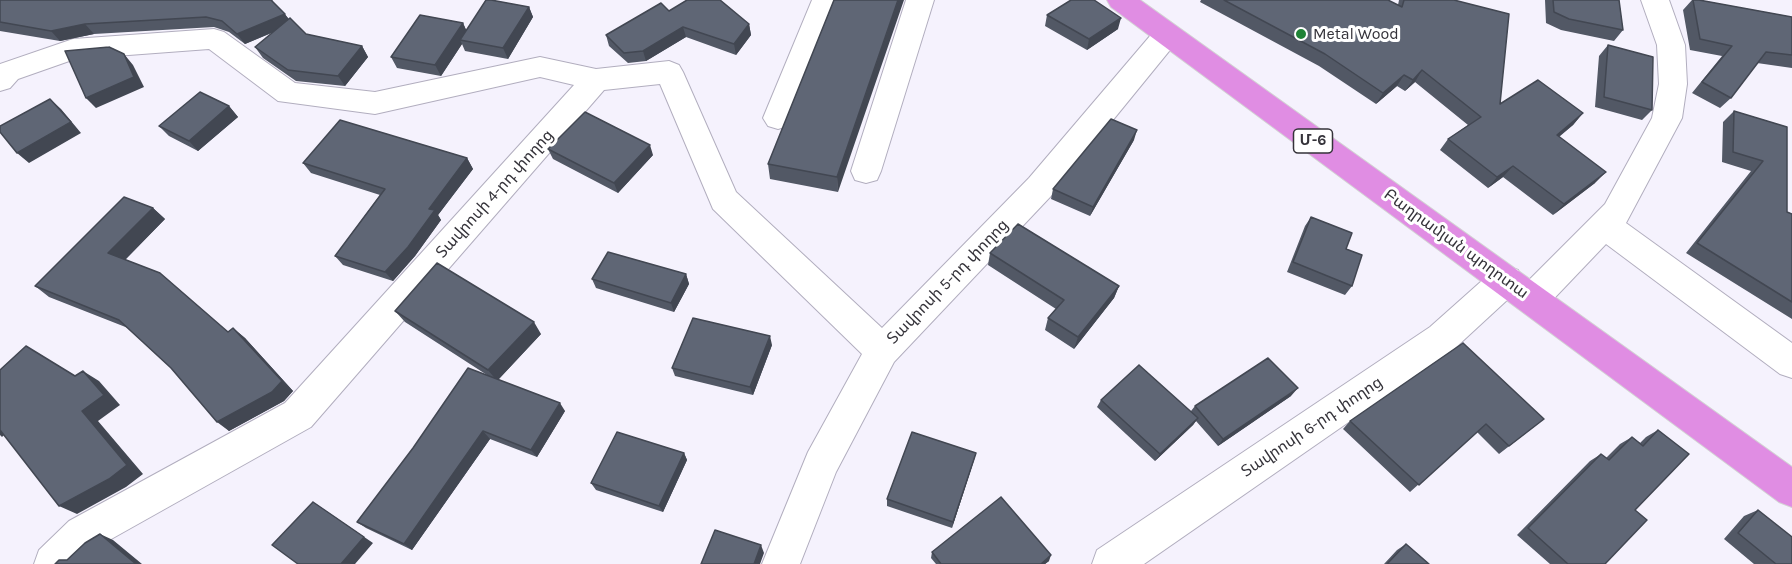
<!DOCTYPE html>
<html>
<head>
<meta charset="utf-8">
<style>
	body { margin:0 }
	canvas { display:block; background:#f5f2fd }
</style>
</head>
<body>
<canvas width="1792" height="564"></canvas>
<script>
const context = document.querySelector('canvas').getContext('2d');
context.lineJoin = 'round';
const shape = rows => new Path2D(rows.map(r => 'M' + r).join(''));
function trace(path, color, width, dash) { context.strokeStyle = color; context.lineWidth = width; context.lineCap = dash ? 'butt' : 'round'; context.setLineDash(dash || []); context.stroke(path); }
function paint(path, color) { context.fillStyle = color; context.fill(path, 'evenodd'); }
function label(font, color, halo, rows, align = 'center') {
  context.font = font + ' Karla,"Noto Sans Armenian",sans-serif'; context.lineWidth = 6; context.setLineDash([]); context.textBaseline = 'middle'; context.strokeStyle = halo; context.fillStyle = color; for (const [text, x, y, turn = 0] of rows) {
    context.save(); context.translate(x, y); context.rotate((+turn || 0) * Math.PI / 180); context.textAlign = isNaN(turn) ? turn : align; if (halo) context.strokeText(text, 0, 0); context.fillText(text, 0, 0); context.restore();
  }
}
const minor = shape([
	[812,0,840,0,793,118,788,126,778,129,768,126,763,118,812,0],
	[906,0,934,0,881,171,877,180,866,183,855,180,851,171,906,0],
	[1641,0,1669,0,1685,45,1687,84,1682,118,1626,223,1792,343,1792,378,1780,374,1606,244,1544,309,1532,313,1520,309,1515,299,1520,289,1605,204,1652,118,1659,84,1657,45,1641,0],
	[1169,26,1179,29,1183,36,1179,43,1170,50,1051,196,894,362,836,472,800,564,762,564,808,452,862,354,713,209,660,84,604,90,311,427,97,547,80,564,34,564,39,550,69,521,285,403,574,85,540,77,375,114,278,101,209,49,75,59,18,79,10,88,0,91,0,64,73,39,214,29,224,32,295,83,375,92,540,57,596,69,669,61,679,65,683,72,736,192,882,328,1029,178,1150,36,1159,29,1169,26],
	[1506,266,1518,270,1522,280,1518,290,1454,349,1144,564,1092,564,1097,550,1430,327,1494,270,1506,266]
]);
const highway = shape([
	[1107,0,1140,0,1792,467,1792,507,1779,502,1111,7,1107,0]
]);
const wall = shape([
	[0,0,273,0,272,1,289,19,306,34,362,46,368,57,345,86,296,81,263,58,255,47,274,32,245,44,229,32,214,27,94,34,60,41,0,31],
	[834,0,838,192,770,179,768,164],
	[1201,0,1388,0,1398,5,1399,0,1454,0,1500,104,1583,113,1573,125,1559,137,1595,183,1553,215,1503,177,1488,188,1440,150,1448,139,1468,125,1415,82,1405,91,1397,86,1376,104,1319,66,1200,2],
	[1545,0,1619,0,1623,30,1614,41,1561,30,1546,23],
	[1692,0,1699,0,1792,17,1792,68,1757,63,1731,98,1720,108,1692,93,1722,56,1690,50,1683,10],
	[529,7,533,17,508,59,465,51,462,44,441,76,397,68,391,57,463,23,466,30],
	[669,11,749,24,751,35,736,55,686,37,646,61,628,63,609,46,606,35],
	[1047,15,1118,29,1087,50,1045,26],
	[1608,45,1652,110,1642,120,1595,107,1599,56],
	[229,106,238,117,198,151,169,136,159,126],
	[1734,111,1787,127,1787,212,1792,214,1792,319,1686,253,1751,171,1722,162,1723,122],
	[1134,140,1090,216,1051,199,1053,189],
	[548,149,653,155,618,193,553,159],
	[467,158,473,169,438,215,441,220,415,256,393,281,343,265,335,256,380,195,311,173,303,163],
	[153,208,165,219,125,260,228,332,233,328,245,338,293,391,284,401,229,431,171,368,128,328,49,297,35,286],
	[1311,217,1352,286,1345,295,1287,272,1305,226],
	[990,253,1119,286,1114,298,1074,349,1045,330,1048,318,1056,309,988,265],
	[686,274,689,284,674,312,596,288,592,279],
	[395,311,541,334,498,380,565,411,537,457,490,439,412,550,366,528,357,522,487,375,405,322],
	[772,345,753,395,675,376,672,368],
	[1291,396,1218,446,1196,421,1193,425,1155,461,1097,407,1101,400,1191,411,1195,406],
	[1544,419,1499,454,1477,432,1410,492,1343,429,1350,421],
	[1658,430,1635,510,1605,564,1550,564,1517,535,1590,461,1601,454,1606,458,1620,444,1632,437,1640,443,1646,437],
	[684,453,687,460,663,512,596,490,591,483],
	[976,453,974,460,952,528,887,506,887,499],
	[1758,510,1792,564,1754,564,1724,539,1744,516],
	[1406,544,1429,564,1384,564,1397,550],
	[932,552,1049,561,1045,564,936,564,931,558]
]);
const shadedWall = shape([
	[898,0,904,0,838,192,837,177],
	[529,7,533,17,508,59,503,48],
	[285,14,292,24,245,44,237,34],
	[1121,18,1118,29,1087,50,1089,39],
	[463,23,468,34,460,40,462,44,441,76,435,65],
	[85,24,94,34,60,41,51,31],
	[749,24,751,35,736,55,734,44],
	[683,27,686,37,646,61,643,51],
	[362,46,368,57,345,86,338,76],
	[124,54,133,65,144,87,96,108,86,98],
	[1422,70,1415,82,1405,91,1413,80],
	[1404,75,1397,86,1376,104,1383,93],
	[50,99,61,109,81,133,29,163,17,153],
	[229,106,238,117,198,151,189,141],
	[1583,113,1573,125,1547,146,1557,135],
	[1137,130,1134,140,1090,216,1093,207],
	[650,145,653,155,618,193,614,183],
	[467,158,473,169,438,215,441,220,415,256,393,281,385,272,429,209],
	[1513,166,1503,177,1488,188,1497,177],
	[1606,172,1595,183,1553,215,1564,204],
	[153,208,165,219,121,264,108,253],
	[686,274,689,284,674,312,671,303],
	[1119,286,1114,298,1074,349,1078,337],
	[534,322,541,334,497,381,488,370],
	[233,328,245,338,293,391,284,401,229,431,217,422],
	[770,336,772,345,753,395,750,387],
	[83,371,99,381,120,405,98,421,143,474,126,487,77,514,59,506],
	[1298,388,1291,396,1218,446,1223,439],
	[560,403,565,411,537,457,531,450],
	[1198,418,1193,425,1155,461,1160,454],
	[0,424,10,429,2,437,0,435],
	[483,431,490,439,412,550,404,544],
	[684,453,687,460,663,512,659,506],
	[976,453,974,460,952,528,953,522],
	[313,502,373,543,355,564,341,564],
	[100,534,113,540,142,564,136,564],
	[761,545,764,553,760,564,754,564],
	[1051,555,1049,561,1045,564,1041,564]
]);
const building = shape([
	[0,0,271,0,285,14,237,34,222,21,206,17,85,24,51,31,0,22,0,0],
	[486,0,491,0,529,7,503,48,460,40,486,0],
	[687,0,720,0,749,24,734,44,683,27,643,51,624,53,606,35,661,3,669,11,687,0],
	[834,0,898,0,837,177,768,164,834,0],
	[1071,0,1094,0,1121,18,1089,39,1047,15,1071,0],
	[1224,0,1388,0,1402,7,1404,0,1454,0,1509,14,1500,104,1538,80,1583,113,1557,135,1606,172,1564,204,1513,166,1497,177,1448,139,1481,117,1422,70,1413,80,1404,75,1383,93,1325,54,1224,0],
	[1553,0,1619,0,1623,30,1569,19,1554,12,1553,0],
	[1693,0,1699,0,1792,17,1792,55,1766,52,1731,98,1702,82,1732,46,1700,39,1693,0],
	[420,15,463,23,435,65,391,57,420,15],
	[290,18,306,34,362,46,338,76,288,70,255,47,290,18],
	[1608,45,1653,57,1652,110,1604,97,1608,45],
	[109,47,124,54,134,77,86,98,65,51,109,47],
	[200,92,229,106,189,141,159,126,200,92],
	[50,99,71,122,17,153,0,132,0,126,50,99],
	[1734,111,1787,127,1787,212,1792,214,1792,302,1697,243,1763,161,1733,152,1734,111],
	[585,112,650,145,614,183,548,149,585,112],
	[1111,119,1137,130,1093,207,1053,189,1111,119],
	[340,120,467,158,429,209,435,210,408,247,385,272,335,256,385,189,303,163,340,120],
	[124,197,153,208,108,253,160,273,228,332,233,328,282,381,272,392,217,422,171,368,119,320,35,286,124,197],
	[1311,217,1352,233,1346,249,1362,255,1352,286,1293,262,1311,217],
	[1018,224,1119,286,1078,337,1048,318,1064,300,990,253,1018,224],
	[608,252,686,274,671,303,592,279,608,252],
	[437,263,534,322,488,370,395,311,437,263],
	[693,318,770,336,750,387,672,368,693,318],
	[1463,343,1544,419,1509,446,1486,424,1419,485,1350,421,1463,343],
	[26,346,75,376,83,371,104,395,82,411,127,465,109,479,59,506,0,430,0,370,26,346],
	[1268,358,1298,388,1223,439,1195,406,1268,358],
	[1139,365,1198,418,1160,454,1101,400,1139,365],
	[468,368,560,403,531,450,483,431,404,544,357,522,413,448,468,368],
	[1658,430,1689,454,1635,510,1647,520,1605,564,1568,564,1528,528,1601,454,1609,460,1632,437,1643,446,1658,430],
	[617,432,684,453,659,506,591,483,617,432],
	[912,432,976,453,953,522,887,499,912,432],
	[1001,497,1051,555,1041,564,941,564,932,552,1001,497],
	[313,502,364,537,341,564,298,564,272,545,313,502],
	[1758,510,1792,537,1792,564,1776,564,1738,533,1758,510],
	[715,530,761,545,754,564,701,564,715,530],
	[100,534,136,564,55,564,59,560,67,560,85,543,100,534],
	[1406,544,1429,564,1387,564,1406,544]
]);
const markers = [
	[1301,34,6,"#208337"]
];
const shields = [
	[1313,141,39]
];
const shieldNames = [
	["Մ-6",1313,141]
];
const poiNames = [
	["Metal Wood",1313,34]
];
const streetNames = [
	["Տավրոսի 4-րդ փողոց",495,194,-48],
	["Բաղրամյան պողոտա",1456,244,36],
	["Տավրոսի 5-րդ փողոց",948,282,-46],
	["Տավրոսի 6-րդ փողոց",1312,427,-34]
];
trace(minor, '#b2aebf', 2);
trace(highway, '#d3d2d4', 2);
paint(minor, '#fff');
paint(highway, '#e08de3');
paint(wall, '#525865');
paint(shadedWall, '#424752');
paint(building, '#5f6675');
trace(building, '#424752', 1.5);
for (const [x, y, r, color] of markers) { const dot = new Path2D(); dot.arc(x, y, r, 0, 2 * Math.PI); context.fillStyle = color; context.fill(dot); trace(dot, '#fff', 2); }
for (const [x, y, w] of shields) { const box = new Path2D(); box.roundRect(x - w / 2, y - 12, w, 24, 4.5); context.fillStyle = '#fff'; context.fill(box); trace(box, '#35333a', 1.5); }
label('bold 15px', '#35333a', null, shieldNames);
label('16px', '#35333a', '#fff', poiNames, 'left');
label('16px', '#35333a', '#fff', streetNames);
</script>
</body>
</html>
